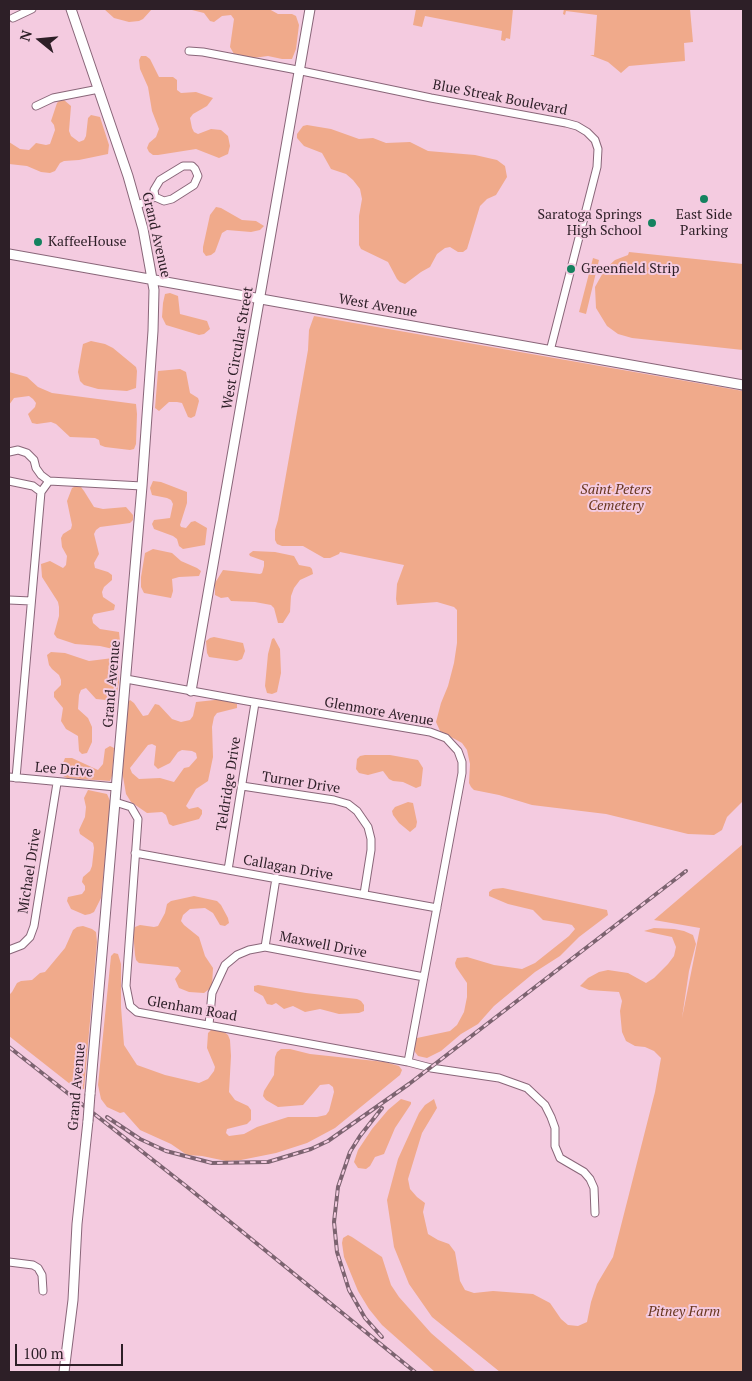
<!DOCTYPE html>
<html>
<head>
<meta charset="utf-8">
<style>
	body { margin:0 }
	#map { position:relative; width:752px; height:1381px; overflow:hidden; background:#f4cbe0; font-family:"PT Serif",serif }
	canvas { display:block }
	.frame { position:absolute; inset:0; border:10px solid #2d1f27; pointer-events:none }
	.north { position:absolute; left:15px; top:15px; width:50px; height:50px; -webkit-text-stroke:4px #f4cbe0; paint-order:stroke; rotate:287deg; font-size:14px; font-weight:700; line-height:20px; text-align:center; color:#2d1f27 }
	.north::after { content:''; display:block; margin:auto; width:18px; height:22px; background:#2d1f27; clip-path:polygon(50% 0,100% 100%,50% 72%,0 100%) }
	.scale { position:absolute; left:15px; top:1344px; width:108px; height:22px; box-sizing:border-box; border:2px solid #2d1f27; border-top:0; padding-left:6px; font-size:15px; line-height:18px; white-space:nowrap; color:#2d1f27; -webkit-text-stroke:4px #f4cbe0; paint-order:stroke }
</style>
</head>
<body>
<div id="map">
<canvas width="752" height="1381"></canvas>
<div class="frame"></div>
<div class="north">N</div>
<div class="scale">100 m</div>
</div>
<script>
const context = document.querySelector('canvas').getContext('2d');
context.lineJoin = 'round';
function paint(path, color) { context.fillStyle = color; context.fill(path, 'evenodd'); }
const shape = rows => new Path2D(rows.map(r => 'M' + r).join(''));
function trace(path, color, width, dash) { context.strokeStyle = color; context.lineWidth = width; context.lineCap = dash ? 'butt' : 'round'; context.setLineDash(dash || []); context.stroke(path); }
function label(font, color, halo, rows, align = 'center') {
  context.font = font + ' "PT Serif",serif'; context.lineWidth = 4; context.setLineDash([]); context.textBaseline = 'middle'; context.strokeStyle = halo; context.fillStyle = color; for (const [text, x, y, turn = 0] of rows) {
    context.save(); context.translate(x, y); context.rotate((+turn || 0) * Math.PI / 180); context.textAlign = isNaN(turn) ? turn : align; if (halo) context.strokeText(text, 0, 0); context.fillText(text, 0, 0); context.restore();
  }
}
const green = shape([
	[104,9,152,9,143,19,139,21,129,22,114,18],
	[188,9,269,9,278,14,292,14,296,16,299,25,296,49,292,59,282,59,268,56,253,58,234,54,230,47,234,19,231,15,222,16,214,22,210,21,204,13],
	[416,9,513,9,510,39,506,38,505,41,501,40,502,31,425,16,422,27,413,25],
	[564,9,690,9,693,42,684,43,685,61,629,66,621,73,608,62,590,55,594,55,597,15,566,11,565,15,563,14],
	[141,56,146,56,150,59,159,77,173,77,177,80,177,90,181,93,196,92,213,98,207,106,193,114,190,118,192,128,194,132,198,134,211,129,221,130,228,136,230,146,228,154,219,158,196,149,158,155,153,155,149,152,147,148,149,143,156,137,159,129,152,111,148,87,140,69,139,60],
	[64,100,71,106,69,131,71,136,79,142,84,140,86,136,88,118,91,115,100,117,109,145,108,154,79,160,64,161,60,163,55,171,50,173,41,172,27,166,9,164,9,142,20,149,29,150,36,143,46,145,50,144,55,130,54,125,51,121,57,103,59,101],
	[307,125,331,129,359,139,373,138,386,143,410,142,428,151,475,155,497,160,505,166,507,177,496,195,487,199,480,206,467,249,463,252,458,252,450,247,445,248,437,254,430,267,421,272,405,284,400,282,397,279,388,262,361,249,359,245,359,216,362,199,360,189,353,180,346,174,331,169,322,153,304,146,297,138,297,134,303,126],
	[216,207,221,208,242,220,256,221,264,226,260,230,251,232,227,230,222,233,215,252,211,255,206,256,203,252,203,247,210,215],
	[629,252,743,264,743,350,632,338,618,334,607,326,596,308,595,287,605,269,615,260,628,255],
	[593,258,599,260,586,314,579,312],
	[170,293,178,296,180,314,207,321,210,329,204,334,199,335,166,325,162,317,163,303,165,294],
	[314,316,743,391,743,801,727,817,722,830,714,835,688,834,606,814,532,805,499,795,474,790,471,787,469,783,470,764,467,750,462,743,440,731,436,722,441,703,448,686,454,663,457,643,457,610,454,607,437,602,397,605,396,599,397,584,404,565,340,552,339,554,330,558,324,558,303,546,282,546,277,544,275,540,275,530,278,520,308,350,309,330],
	[91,341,105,344,113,348,136,367,137,371,136,388,127,391,98,389,84,385,80,381,78,372,82,349,83,344],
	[180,369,186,372,190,393,198,398,199,401,195,416,191,418,188,417,182,403,177,402,169,402,159,411,155,408,158,371],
	[9,372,27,377,38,387,52,393,136,404,137,414,136,444,134,449,130,450,105,447,100,445,99,440,95,438,70,437,56,424,51,422,37,424,32,423,28,414,35,407,36,403,33,399,29,396,14,398,9,405],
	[153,481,161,482,187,492,187,503,180,525,181,527,186,528,191,522,195,521,207,528,205,545,183,549,179,546,177,539,173,536,154,529,152,524,154,520,170,518,173,504,171,500,167,498,152,495,150,488],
	[76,486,81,487,84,491,94,507,103,509,126,507,133,515,133,520,130,523,100,527,96,530,94,534,99,554,94,563,95,568,108,572,112,575,112,580,104,587,102,592,103,597,115,605,114,610,94,614,92,618,93,623,100,629,119,632,120,642,113,649,100,646,75,644,57,638,54,634,59,616,59,607,58,602,42,577,41,564,50,561,63,568,66,565,67,556,62,547,61,538,63,534,71,529,72,525,67,501,72,488],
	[153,549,172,553,181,561,197,568,201,571,199,576,179,577,172,579,173,591,171,598,144,593,141,587,141,577,145,553],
	[253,551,275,552,294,556,299,565,310,567,312,569,313,574,300,580,294,588,291,596,290,612,283,623,278,623,274,608,271,605,255,602,231,601,228,597,221,598,215,595,215,583,223,570,260,574,262,573,264,566,264,561,250,556,249,554],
	[214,637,243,643,245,651,242,659,237,661,209,657,207,653,206,641,210,638],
	[274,638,280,649,281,673,277,692,272,694,267,693,265,686,268,654,272,639],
	[51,652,65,653,89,661,113,658,117,662,119,682,116,697,106,700,96,699,86,688,81,690,79,695,78,709,88,718,92,727,92,742,87,753,82,754,79,751,78,736,66,729,61,721,63,708,54,697,54,692,61,685,61,680,59,675,52,669,49,665,47,655],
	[224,699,237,704,237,708,217,713,214,717,212,727,213,757,208,781,196,789,186,806,189,809,198,807,202,810,202,814,199,819,173,826,169,824,166,815,162,812,147,813,131,802,126,794,121,765,127,722,127,703,130,700,134,703,143,716,148,715,155,704,159,705,172,719,181,722,190,720,193,716,196,702],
	[152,744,156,746,154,765,158,769,170,763,178,752,182,750,192,751,196,753,197,758,189,767,184,768,174,782,160,778,139,779,132,773,130,768,148,745],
	[110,746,114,748,112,776,110,781,67,778,63,776,61,768,65,758,72,758,98,770,103,764,105,749],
	[365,755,390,755,418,760,423,768,421,786,416,788,403,782,393,781,389,779,383,771,368,775,359,773,356,769,357,759,360,756],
	[88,790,107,794,111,803,101,898,94,912,90,914,85,915,71,909,67,901,68,897,82,894,85,890,85,886,82,882,83,877,90,871,92,866,94,848,93,843,80,834,79,830,85,817,86,807,84,798],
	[408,802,413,803,417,822,416,827,410,832,399,823,393,815,392,811,395,807],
	[743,844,743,1372,500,1372,432,1317,409,1284,394,1247,387,1200,398,1159,419,1113,425,1105,434,1099,437,1108,422,1133,408,1179,410,1189,417,1197,425,1203,423,1212,428,1234,438,1240,449,1244,455,1252,460,1281,465,1290,474,1293,493,1291,533,1294,550,1303,561,1319,568,1325,578,1326,587,1322,591,1302,597,1284,613,1257,655,1092,661,1058,654,1051,645,1047,635,1046,626,1041,622,1032,620,1011,622,1001,619,992,589,990,580,986,588,978,599,972,608,970,628,973,646,983,654,978,668,964,674,956,676,947,672,937,644,931,654,928,674,929,684,931,693,935,696,944,689,971,682,1018,700,928,654,920],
	[503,888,607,910,608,915,579,937,560,956,535,972,494,1006,478,1024,461,1034,441,1051,427,1058,418,1056,415,1052,415,1043,417,1038,450,1031,457,1025,464,1012,467,997,467,983,456,967,455,963,457,958,467,957,494,965,522,969,535,963,569,936,575,929,572,925,568,924,543,920,533,910,508,904,489,896,489,892,493,889],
	[194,896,217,901,221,905,228,918,229,923,225,926,220,925,213,913,205,908,190,909,183,915,181,921,184,925,199,937,205,956,213,968,212,987,204,993,189,992,179,988,175,979,181,971,178,967,139,963,136,960,135,955,133,931,135,927,140,925,154,927,158,926,165,913,167,904,171,901],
	[83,926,92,929,96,932,97,942,84,1089,79,1089,70,1084,9,1036,9,995,12,992,17,983,21,981,32,980,40,973,45,972,65,948,73,930,77,927],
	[114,953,118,954,121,964,121,1007,124,1045,137,1065,165,1075,199,1083,208,1079,214,1071,215,1067,207,1048,208,1033,211,1030,215,1029,224,1032,228,1035,230,1040,231,1056,229,1092,235,1100,248,1106,251,1110,251,1120,247,1124,227,1129,226,1133,229,1136,244,1134,257,1127,288,1117,317,1117,326,1115,329,1111,334,1092,333,1087,329,1084,320,1085,303,1105,278,1107,266,1100,263,1096,264,1091,274,1075,275,1057,277,1052,281,1049,290,1049,310,1054,385,1062,399,1066,402,1070,400,1075,335,1128,307,1143,276,1153,241,1160,226,1161,202,1156,187,1155,171,1144,140,1130,124,1112,120,1113,107,1107,101,1099,98,1085,111,956],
	[258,985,306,993,357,999,361,1001,364,1005,364,1011,359,1013,339,1014,320,1009,305,1012,293,1006,284,1009,276,1003,272,1005,267,1004,263,996,254,991,254,986],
	[401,1099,411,1102,411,1104,395,1128,384,1154,375,1157,370,1166,366,1169,358,1168,354,1162,358,1150,372,1129,388,1110],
	[348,1235,352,1237,382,1257,391,1285,399,1297,431,1333,476,1372,435,1372,382,1325,369,1309,358,1291,344,1257,342,1243,343,1238]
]);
const minor = shape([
	[13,18,32,9],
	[189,51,203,52,292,69,431,98,566,123,577,126,587,132,595,140,598,149,597,167,550,351],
	[36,106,53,98,99,89],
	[136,206,155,197,164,201,172,199,194,185,198,176,195,169,192,166,183,166,160,180,154,190,155,197],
	[9,452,18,450,27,453,34,460,36,468,41,475,49,481],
	[9,481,33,486,41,492],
	[9,600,31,601],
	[126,679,247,701,430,732,446,738,458,751,462,762,462,773,408,1062],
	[9,777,116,787],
	[16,778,41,492,49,481,142,486],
	[242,786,334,800,348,804,357,811,368,827,371,839,371,850,364,894],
	[115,802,131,807,138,819,126,986,130,1006,137,1012,408,1062,431,1068,499,1078,527,1088,545,1105,551,1117,555,1128,555,1146,560,1158,584,1172,590,1179,594,1188,595,1213],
	[135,853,437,908],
	[228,870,255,703],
	[265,947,276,878],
	[9,950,22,945,30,937,34,926,57,783],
	[209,1025,212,993,225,965,237,955,249,950,265,947,424,977],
	[9,1262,33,1265,38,1268,42,1275,43,1291]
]);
const tertiary = shape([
	[71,9,128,176,143,229,154,290,153,331,142,486,90,1094],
	[9,254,743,385],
	[191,691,310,9],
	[64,1372,73,1300,77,1224,88,1121]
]);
const rail = shape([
	[9,1047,186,1186,415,1372],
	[107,1117,140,1139,166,1151,212,1163,268,1162,311,1149,328,1141,409,1084,686,871],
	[382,1337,365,1318,349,1290,337,1252,334,1222,338,1187,350,1152,360,1136,382,1108]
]);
const tertiaryBridge = shape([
	[88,1121,90,1094]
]);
const markers = [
	[704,199,5,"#14825f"],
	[652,223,5,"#14825f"],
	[38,242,5,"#14825f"],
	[571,269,5,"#14825f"]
];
const streetNames = [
	["Blue Streak Boulevard",500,98,11],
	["Grand Avenue",156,235,77],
	["West Avenue",378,306,10],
	["West Circular Street",238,348,-80],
	["Grand Avenue",112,684,-85],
	["Glenmore Avenue",379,712,10],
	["Lee Drive",64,770,5],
	["Turner Drive",301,783,9],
	["Teldridge Drive",229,784,-81],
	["Callagan Drive",288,868,10],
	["Michael Drive",30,871,-81],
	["Maxwell Drive",323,945,11],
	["Glenham Road",192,1009,10],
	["Grand Avenue",77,1087,-85]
];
const poiNames = [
	["Saratoga Springs",642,215,"right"],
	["High School",642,231,"right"],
	["East Side",704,215,"center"],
	["Parking",704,231,"center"],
	["KaffeeHouse",48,242],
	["Greenfield Strip",581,269]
];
const parkNames = [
	["Saint Peters",616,490],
	["Cemetery",616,506],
	["Pitney Farm",684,1312]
];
paint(green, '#f0aa8b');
trace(minor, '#896679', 9);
trace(tertiary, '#896679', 11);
trace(minor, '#fff', 7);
trace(tertiary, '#fff', 9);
trace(rail, '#7c6370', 4);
trace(rail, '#f4cbe0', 2, [5.5]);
trace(tertiaryBridge, '#896679', 11, []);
trace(tertiaryBridge, '#fff', 9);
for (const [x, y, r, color] of markers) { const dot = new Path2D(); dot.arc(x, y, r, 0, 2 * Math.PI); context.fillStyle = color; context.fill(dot); trace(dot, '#f4cbe0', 2); }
label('14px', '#2d1f27', '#f4cbe0', streetNames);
label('14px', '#2d1f27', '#f4cbe0', poiNames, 'left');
label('italic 14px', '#67361e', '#f4cbe0', parkNames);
</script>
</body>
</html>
